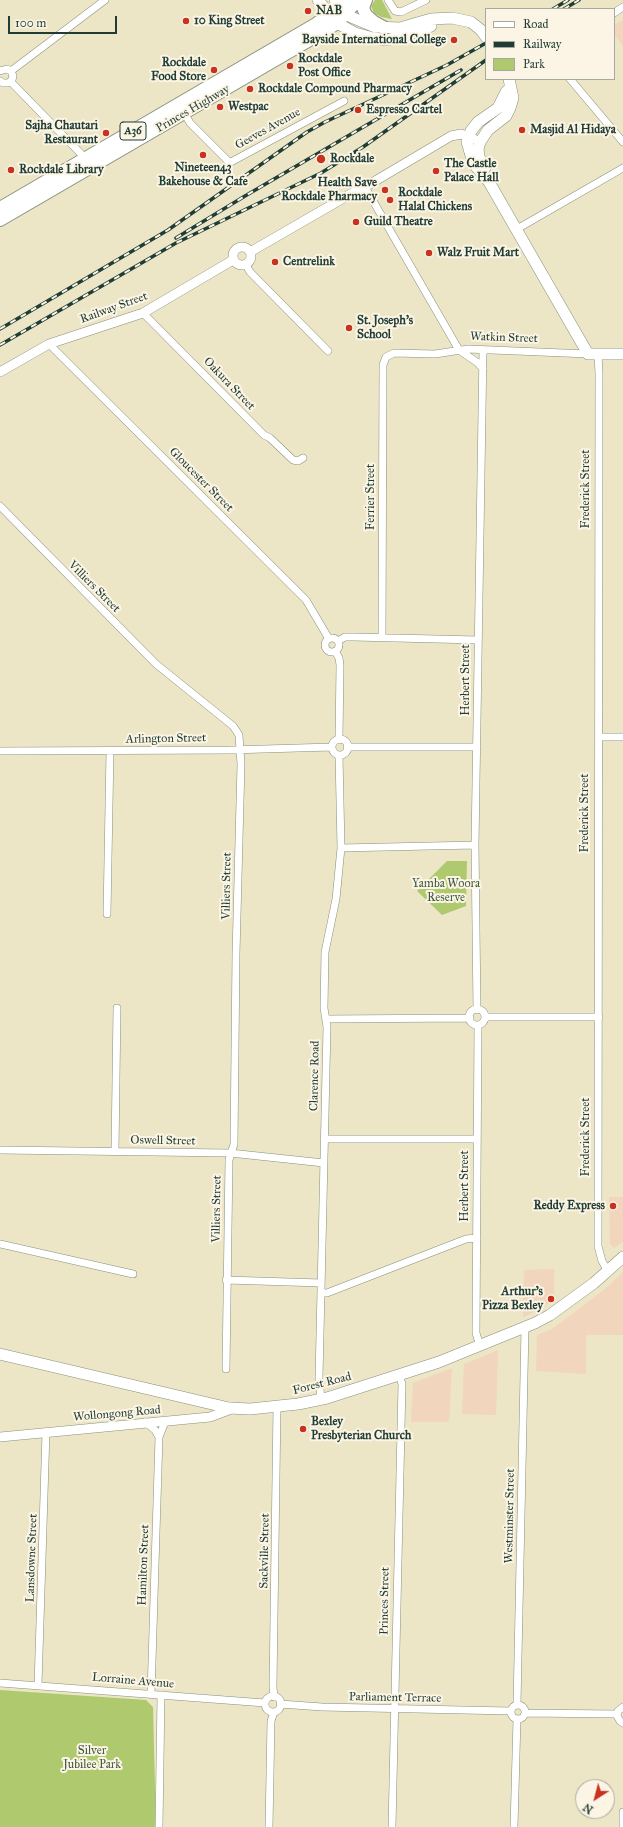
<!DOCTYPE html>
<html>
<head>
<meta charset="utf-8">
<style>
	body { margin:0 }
	#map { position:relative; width:623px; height:1827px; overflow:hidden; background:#ece5c6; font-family:"IM FELL Great Primer",serif }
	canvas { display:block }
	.legend { position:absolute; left:485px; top:8px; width:130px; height:72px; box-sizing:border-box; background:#fcf5e5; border:1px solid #a4ab9e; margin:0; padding:5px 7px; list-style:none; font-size:12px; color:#1f3d34 }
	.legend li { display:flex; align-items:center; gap:8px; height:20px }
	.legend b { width:20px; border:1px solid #a4ab9e }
	.north { position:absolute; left:575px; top:1779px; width:40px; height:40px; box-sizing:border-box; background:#fcf5e5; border:1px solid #a4ab9e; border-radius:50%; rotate:216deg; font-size:11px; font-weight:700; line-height:16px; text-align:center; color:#1f3d34 }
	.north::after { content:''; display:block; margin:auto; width:14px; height:18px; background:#c8321e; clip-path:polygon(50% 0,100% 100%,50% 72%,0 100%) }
	.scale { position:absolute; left:8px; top:16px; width:109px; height:18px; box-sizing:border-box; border:2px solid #1f3d34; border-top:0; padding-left:5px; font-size:12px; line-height:14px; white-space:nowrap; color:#1f3d34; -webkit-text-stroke:3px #fcf5e5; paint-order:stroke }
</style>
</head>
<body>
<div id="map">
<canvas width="623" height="1827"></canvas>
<ul class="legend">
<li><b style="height:5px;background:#fff"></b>Road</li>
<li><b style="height:5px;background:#1f3d34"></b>Railway</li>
<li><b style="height:11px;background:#afc96e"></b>Park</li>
</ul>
<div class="north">N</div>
<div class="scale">100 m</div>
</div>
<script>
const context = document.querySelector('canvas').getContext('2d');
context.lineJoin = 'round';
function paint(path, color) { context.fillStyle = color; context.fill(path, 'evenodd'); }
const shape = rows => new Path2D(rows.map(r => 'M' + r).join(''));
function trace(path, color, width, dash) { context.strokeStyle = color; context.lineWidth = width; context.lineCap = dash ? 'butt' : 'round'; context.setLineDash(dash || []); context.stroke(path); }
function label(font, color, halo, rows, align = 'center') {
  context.font = font + ' "IM FELL Great Primer",serif'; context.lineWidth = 4; context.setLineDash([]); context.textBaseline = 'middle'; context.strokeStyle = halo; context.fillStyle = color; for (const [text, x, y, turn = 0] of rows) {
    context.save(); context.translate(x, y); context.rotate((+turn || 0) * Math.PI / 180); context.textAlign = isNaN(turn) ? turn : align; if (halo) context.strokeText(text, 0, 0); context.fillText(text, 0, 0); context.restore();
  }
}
const built = shape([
	[623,20,623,46,614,34,614,25],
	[609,1197,623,1197,623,1242,614,1248,610,1244],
	[554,1269,554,1300,539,1310,523,1317,524,1270],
	[623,1272,623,1335,586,1335,586,1374,536,1371,537,1335,552,1329,605,1289],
	[498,1350,496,1415,462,1414,464,1364],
	[452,1368,449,1422,411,1422,413,1383]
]);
const green = shape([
	[375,0,382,0,392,19,381,17,374,13,371,6],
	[447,861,467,861,466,906,442,915,417,891],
	[0,1690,146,1700,153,1707,156,1827,0,1827]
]);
const minor = shape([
	[388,0,395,11,401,12,426,0],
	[614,13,623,7],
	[0,71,7,69,11,71,13,76,12,80,8,83,3,83,0,81],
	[11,71,105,0],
	[570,79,623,142],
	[11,82,87,160],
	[183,111,190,123,228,161,231,162,344,101],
	[365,187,459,350,478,363,483,369],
	[517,229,623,168],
	[246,265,250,272,328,351],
	[143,313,264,435,270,438,293,460,298,461,303,458],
	[49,344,306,600,329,639],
	[598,354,599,374,598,1246,602,1261,608,1271],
	[0,506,156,664,233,726,239,735,241,764,236,954,234,1144,229,1160,226,1369],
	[382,637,383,365,386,357,394,353,435,354,468,349,588,354],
	'325 645a7 7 0 1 1 14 0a7 7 0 1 1-14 0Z',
	[338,641,345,637,354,637,477,640],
	[335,651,339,658,340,665,339,740],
	[599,737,623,737],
	'332 747a8 8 0 1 1 16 0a8 8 0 1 1-16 0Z',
	[347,747,477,747],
	[0,751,230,750,332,747],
	[341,848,475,845],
	[107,914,110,751],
	'469 1017a8 8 0 1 1 16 0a8 8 0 1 1-16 0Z',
	[477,1010,475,845,483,350],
	[485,1017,599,1017],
	[326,1019,470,1018],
	[478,1025,476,1333,480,1346],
	[324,1139,476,1139],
	[0,1150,230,1153,324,1163],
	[115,1151,117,1008],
	[0,1244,133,1274],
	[226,1280,321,1283],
	[321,1293,327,1293,466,1239,477,1238],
	[321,1400,319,1378,327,1027,324,1008,325,952,336,899,341,848,339,755],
	[145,1422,155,1430,159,1437,151,1694],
	[159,1437,165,1422],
	[0,1683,265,1703],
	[38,1685,46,1432],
	'265 1704a8 8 0 1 1 16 0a8 8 0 1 1-16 0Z',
	[274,1697,273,1687,277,1407],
	[280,1704,322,1707,510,1711],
	[517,1704,525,1328],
	'511 1712a7 7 0 1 1 14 0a7 7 0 1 1-14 0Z',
	[623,1707,618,1711,617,1716,620,1721,623,1723],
	[525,1713,617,1714],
	[159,1827,161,1695],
	[269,1827,271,1721,274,1712],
	[392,1827,402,1384,399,1375],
	[514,1827,517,1719],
	[623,1827,623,1812]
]);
const tertiary = shape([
	'233 256a9 9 0 1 1 18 0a9 9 0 1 1-18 0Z',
	[250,252,354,192,365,187,451,136,461,134,474,139],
	[0,372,49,344,143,313,233,260],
	[0,1437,210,1417,234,1408]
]);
const primary = shape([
	[318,0,337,23,355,33,373,38,387,40,401,37,431,26],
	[335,0,351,17,375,27,400,28,431,19,452,18,471,22,481,30,486,37],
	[510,88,506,92,498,108,478,122,471,131,467,142,472,159,477,168,489,182,588,354,623,354],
	[485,168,479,157,478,149,480,142,488,130,506,116,510,108,513,98,509,79],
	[0,1354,229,1408,250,1409,298,1404,327,1398,439,1362,535,1323,550,1315,594,1283,623,1257]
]);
const trunk = shape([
	[366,0,363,8,366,15,374,22,385,28],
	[0,208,316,24,329,14,344,0],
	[0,220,325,31,337,23,358,0]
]);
const rail = shape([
	[553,9,568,0],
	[564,9,579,0],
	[176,238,245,196,461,70],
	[0,329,168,230,307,132,325,122,447,65,486,43],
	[0,345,176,243,321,173,363,147,486,60]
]);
const markers = [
	[308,11,4,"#c8321e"],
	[186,21,4,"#c8321e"],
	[454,40,4,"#c8321e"],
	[290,66,4,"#c8321e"],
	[214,70,4,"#c8321e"],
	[250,89,4,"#c8321e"],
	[220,107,4,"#c8321e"],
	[358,110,4,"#c8321e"],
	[522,130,4,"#c8321e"],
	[106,133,4,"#c8321e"],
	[203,155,4,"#c8321e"],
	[321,159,5,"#c8321e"],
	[11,170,4,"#c8321e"],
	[436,171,4,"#c8321e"],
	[385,190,4,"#c8321e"],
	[390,200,4,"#c8321e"],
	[356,222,4,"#c8321e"],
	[429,253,4,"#c8321e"],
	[275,262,4,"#c8321e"],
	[349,328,4,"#c8321e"],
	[613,1206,4,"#c8321e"],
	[551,1299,4,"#c8321e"],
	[303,1429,4,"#c8321e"]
];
const shields = [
	[133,131,26]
];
const shieldNames = [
	["A36",133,131]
];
const poiNames = [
	["NAB",316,11],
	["10 King Street",194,21],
	["Bayside International College",446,40,"right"],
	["Rockdale",298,59],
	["Post Office",298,73],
	["Rockdale",206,63,"right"],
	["Food Store",206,77,"right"],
	["Rockdale Compound Pharmacy",258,89],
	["Westpac",228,107],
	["Espresso Cartel",366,110],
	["Sajha Chautari",98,126,"right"],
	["Restaurant",98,140,"right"],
	["Masjid Al Hidaya",530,130],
	["Rockdale",330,159],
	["The Castle",444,164],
	["Palace Hall",444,178],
	["Nineteen43",203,168,"center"],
	["Bakehouse & Cafe",203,182,"center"],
	["Rockdale Library",19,170],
	["Health Save",377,183,"right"],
	["Rockdale Pharmacy",377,197,"right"],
	["Rockdale",398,193],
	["Halal Chickens",398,207],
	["Guild Theatre",364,222],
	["Walz Fruit Mart",437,253],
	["Centrelink",283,262],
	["St. Joseph's",357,321],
	["School",357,335],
	["Reddy Express",605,1206,"right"],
	["Arthur's",543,1292,"right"],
	["Pizza Bexley",543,1306,"right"],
	["Bexley",311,1422],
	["Presbyterian Church",311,1436]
];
const streetNames = [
	["Princes Highway",193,109,-30],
	["Geeves Avenue",268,129,-29],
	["Railway Street",114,308,-20],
	["Watkin Street",504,338,2],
	["Oakura Street",229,384,46],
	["Gloucester Street",201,480,45],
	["Frederick Street",586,489,-90],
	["Ferrier Street",371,497,-90],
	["Villiers Street",94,587,45],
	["Herbert Street",466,680,-90],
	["Arlington Street",166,739,-1],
	["Frederick Street",585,813,-90],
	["Villiers Street",227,886,-89],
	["Clarence Road",315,1076,-89],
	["Frederick Street",586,1137,-90],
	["Oswell Street",163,1141,1],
	["Herbert Street",465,1186,-90],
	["Villiers Street",217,1209,-89],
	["Forest Road",322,1384,-14],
	["Wollongong Road",117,1414,-5],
	["Westminster Street",510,1516,-89],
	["Sackville Street",265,1551,-89],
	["Lansdowne Street",32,1558,-88],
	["Hamilton Street",144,1565,-88],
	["Princes Street",385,1601,-89],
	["Lorraine Avenue",133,1681,5],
	["Parliament Terrace",395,1698,1]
];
const parkNames = [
	["Yamba Woora",446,884],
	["Reserve",446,898],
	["Silver",92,1751],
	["Jubilee Park",92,1765]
];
paint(built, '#f2d5bd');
paint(green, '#afc96e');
trace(minor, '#86917d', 8);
trace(tertiary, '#86917d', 10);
trace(primary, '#86917d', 12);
trace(trunk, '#86917d', 14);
trace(minor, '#fff', 7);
trace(tertiary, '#fff', 9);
trace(primary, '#fff', 11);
trace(trunk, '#fff', 12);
trace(rail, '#1f3d34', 3.5);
trace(rail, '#fcf5e5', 2, [6]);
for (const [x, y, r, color] of markers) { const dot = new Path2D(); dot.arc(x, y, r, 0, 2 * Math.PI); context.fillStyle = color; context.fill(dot); trace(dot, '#fcf5e5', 1.5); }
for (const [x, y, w] of shields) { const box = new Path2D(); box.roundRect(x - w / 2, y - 9, w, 18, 3); context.fillStyle = '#fcf5e5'; context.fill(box); trace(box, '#1f3d34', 1); }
label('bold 11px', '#1f3d34', null, shieldNames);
label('bold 12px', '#1f3d34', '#fcf5e5', poiNames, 'left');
label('12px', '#1f3d34', '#fcf5e5', streetNames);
label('12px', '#3c5940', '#fcf5e5', parkNames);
</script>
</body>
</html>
